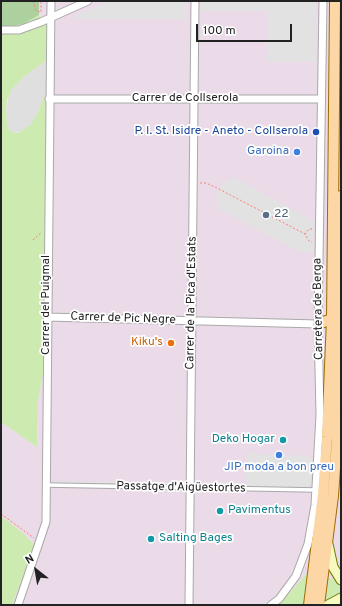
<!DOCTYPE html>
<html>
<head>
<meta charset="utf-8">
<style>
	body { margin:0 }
	#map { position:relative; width:342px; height:606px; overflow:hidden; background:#f2efe9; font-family:Overpass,sans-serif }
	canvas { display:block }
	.frame { position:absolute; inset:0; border:2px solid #222; pointer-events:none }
	.north { position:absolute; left:16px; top:550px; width:40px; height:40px; -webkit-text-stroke:3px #fff; paint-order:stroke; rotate:329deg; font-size:11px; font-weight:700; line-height:16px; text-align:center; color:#222 }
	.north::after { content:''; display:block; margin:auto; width:14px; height:18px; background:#222; clip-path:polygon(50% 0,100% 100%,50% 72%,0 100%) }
	.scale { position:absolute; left:196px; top:24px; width:96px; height:18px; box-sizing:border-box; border:2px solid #222; border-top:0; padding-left:5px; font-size:12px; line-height:14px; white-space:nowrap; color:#222; -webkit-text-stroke:3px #fff; paint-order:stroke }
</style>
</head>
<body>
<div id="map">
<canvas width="342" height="606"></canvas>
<div class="frame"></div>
<div class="north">N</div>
<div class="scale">100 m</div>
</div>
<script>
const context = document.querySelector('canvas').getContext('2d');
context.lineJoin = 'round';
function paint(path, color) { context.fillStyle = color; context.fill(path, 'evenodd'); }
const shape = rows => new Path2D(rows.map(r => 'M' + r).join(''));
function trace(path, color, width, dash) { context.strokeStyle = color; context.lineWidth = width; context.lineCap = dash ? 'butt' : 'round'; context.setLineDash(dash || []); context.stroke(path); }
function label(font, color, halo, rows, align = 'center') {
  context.font = font + ' Overpass,sans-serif'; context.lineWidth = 3.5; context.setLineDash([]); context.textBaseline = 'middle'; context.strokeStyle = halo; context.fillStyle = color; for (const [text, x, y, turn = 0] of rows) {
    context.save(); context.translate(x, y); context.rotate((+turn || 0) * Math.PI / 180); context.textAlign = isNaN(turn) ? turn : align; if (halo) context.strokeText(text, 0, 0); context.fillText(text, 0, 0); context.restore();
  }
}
const residential = shape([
	[48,59,47,97,44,97,36,116,30,125,22,131,15,133,9,130,7,123,6,110,9,94,12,89,25,76]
]);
const industrial = shape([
	[39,1,341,1,341,584,307,573,279,605,12,605,35,545,22,532,1,516,1,422,37,446,38,401,45,362,45,251,48,27,39,15]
]);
const grass = shape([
	[39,15,48,27,48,59,25,76,12,89,7,100,6,110,7,123,9,130,15,133,18,133,30,125,36,116,44,97,47,97,45,251,45,362,38,401,37,447,1,422,1,27,15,26,25,23],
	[1,516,22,532,35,545,12,605,1,605],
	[307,573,336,580,341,584,341,605,279,605]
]);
const forest = shape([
	[1,1,39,1,39,15,25,23,15,26,1,27]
]);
const parking = shape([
	[109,1,186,1,186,19,76,19,75,16],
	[202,1,316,1,315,62,267,62,268,11,201,11],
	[234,178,314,221,314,252,300,252,219,209,216,195,222,184],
	[247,453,306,456,315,460,311,484,309,485,309,488,198,487,198,484,245,483],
	[56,481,182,483,181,487,56,485]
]);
const path = shape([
	[33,1,36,11,41,12,41,1],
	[200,183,206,183,217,188,305,234],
	[312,229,309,229,305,234,309,241,312,242],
	[33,240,42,232],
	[1,514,34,538]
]);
const service = shape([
	[46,485,316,490]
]);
const minor = shape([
	[1,30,19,30,41,22,88,1],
	[49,99,321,99],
	[47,317,318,324],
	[18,605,46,522,51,1],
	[189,605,195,1],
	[271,605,279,599,296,576,308,544,315,505,320,415,318,324,323,1]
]);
const secondary = shape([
	[328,544,333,567,341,580],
	[328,605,341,598]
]);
const primary = shape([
	[318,324,332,319,336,316],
	[335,408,340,333,339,263,341,196],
	[309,605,323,495,327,437,332,319,335,1],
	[319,605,333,496,337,440,335,409]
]);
const markers = [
	[316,132,4,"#1a4fb4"],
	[297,152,4,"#3f7fe0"],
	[266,215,4,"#5c6f8a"],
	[171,343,4,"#e8710a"],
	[283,440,4,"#0f9aa8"],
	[279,455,4,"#3f7fe0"],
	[220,511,4,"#0f9aa8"],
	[151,539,4,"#0f9aa8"]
];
const streetNames = [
	["Carrer de Collserola",185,99],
	["Carrer de la Pica d'Estats",192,303,-89],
	["Carrer del Puigmal",47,305,-90],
	["Carretera de Berga",319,309,-91],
	["Carrer de Pic Negre",123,319,2],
	["Passatge d'Aigüestortes",181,488,1]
];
const transitNames = [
	["P. I. St. Isidre - Aneto - Collserola",308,132]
];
const shopNames = [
	["Garoina",289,152],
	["JIP moda a bon preu",279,468,"center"]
];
const serviceNames = [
	["22",274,215]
];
const foodNames = [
	["Kiku's",163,343]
];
const cultureNames = [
	["Deko Hogar",275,440,"right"],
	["Pavimentus",228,511],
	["Salting Bages",159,539]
];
paint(residential, '#e0dfdf');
paint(industrial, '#ebdbe8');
paint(grass, '#cdebb0');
paint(forest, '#add19e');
paint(parking, '#e2e2e2');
trace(service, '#a9a9a9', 5.5);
trace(minor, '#a9a9a9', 9);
trace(secondary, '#707d05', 11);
trace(primary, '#a06b00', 12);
trace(path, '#fa8072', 1, [2, 2]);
trace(service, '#fff', 3.5);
trace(minor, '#fff', 7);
trace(secondary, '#f7fabf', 9);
trace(primary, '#fcd6a4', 10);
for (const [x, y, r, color] of markers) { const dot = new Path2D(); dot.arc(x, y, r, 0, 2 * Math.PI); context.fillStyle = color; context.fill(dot); trace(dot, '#fff', 1.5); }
label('12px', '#222', '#fff', streetNames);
label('12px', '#164399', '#fff', transitNames, 'right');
label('12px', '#366cbe', '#fff', shopNames, 'right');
label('12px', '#4e5e75', '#fff', serviceNames, 'left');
label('12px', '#c56008', '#fff', foodNames, 'right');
label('12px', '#0d838f', '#fff', cultureNames, 'left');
</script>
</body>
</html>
